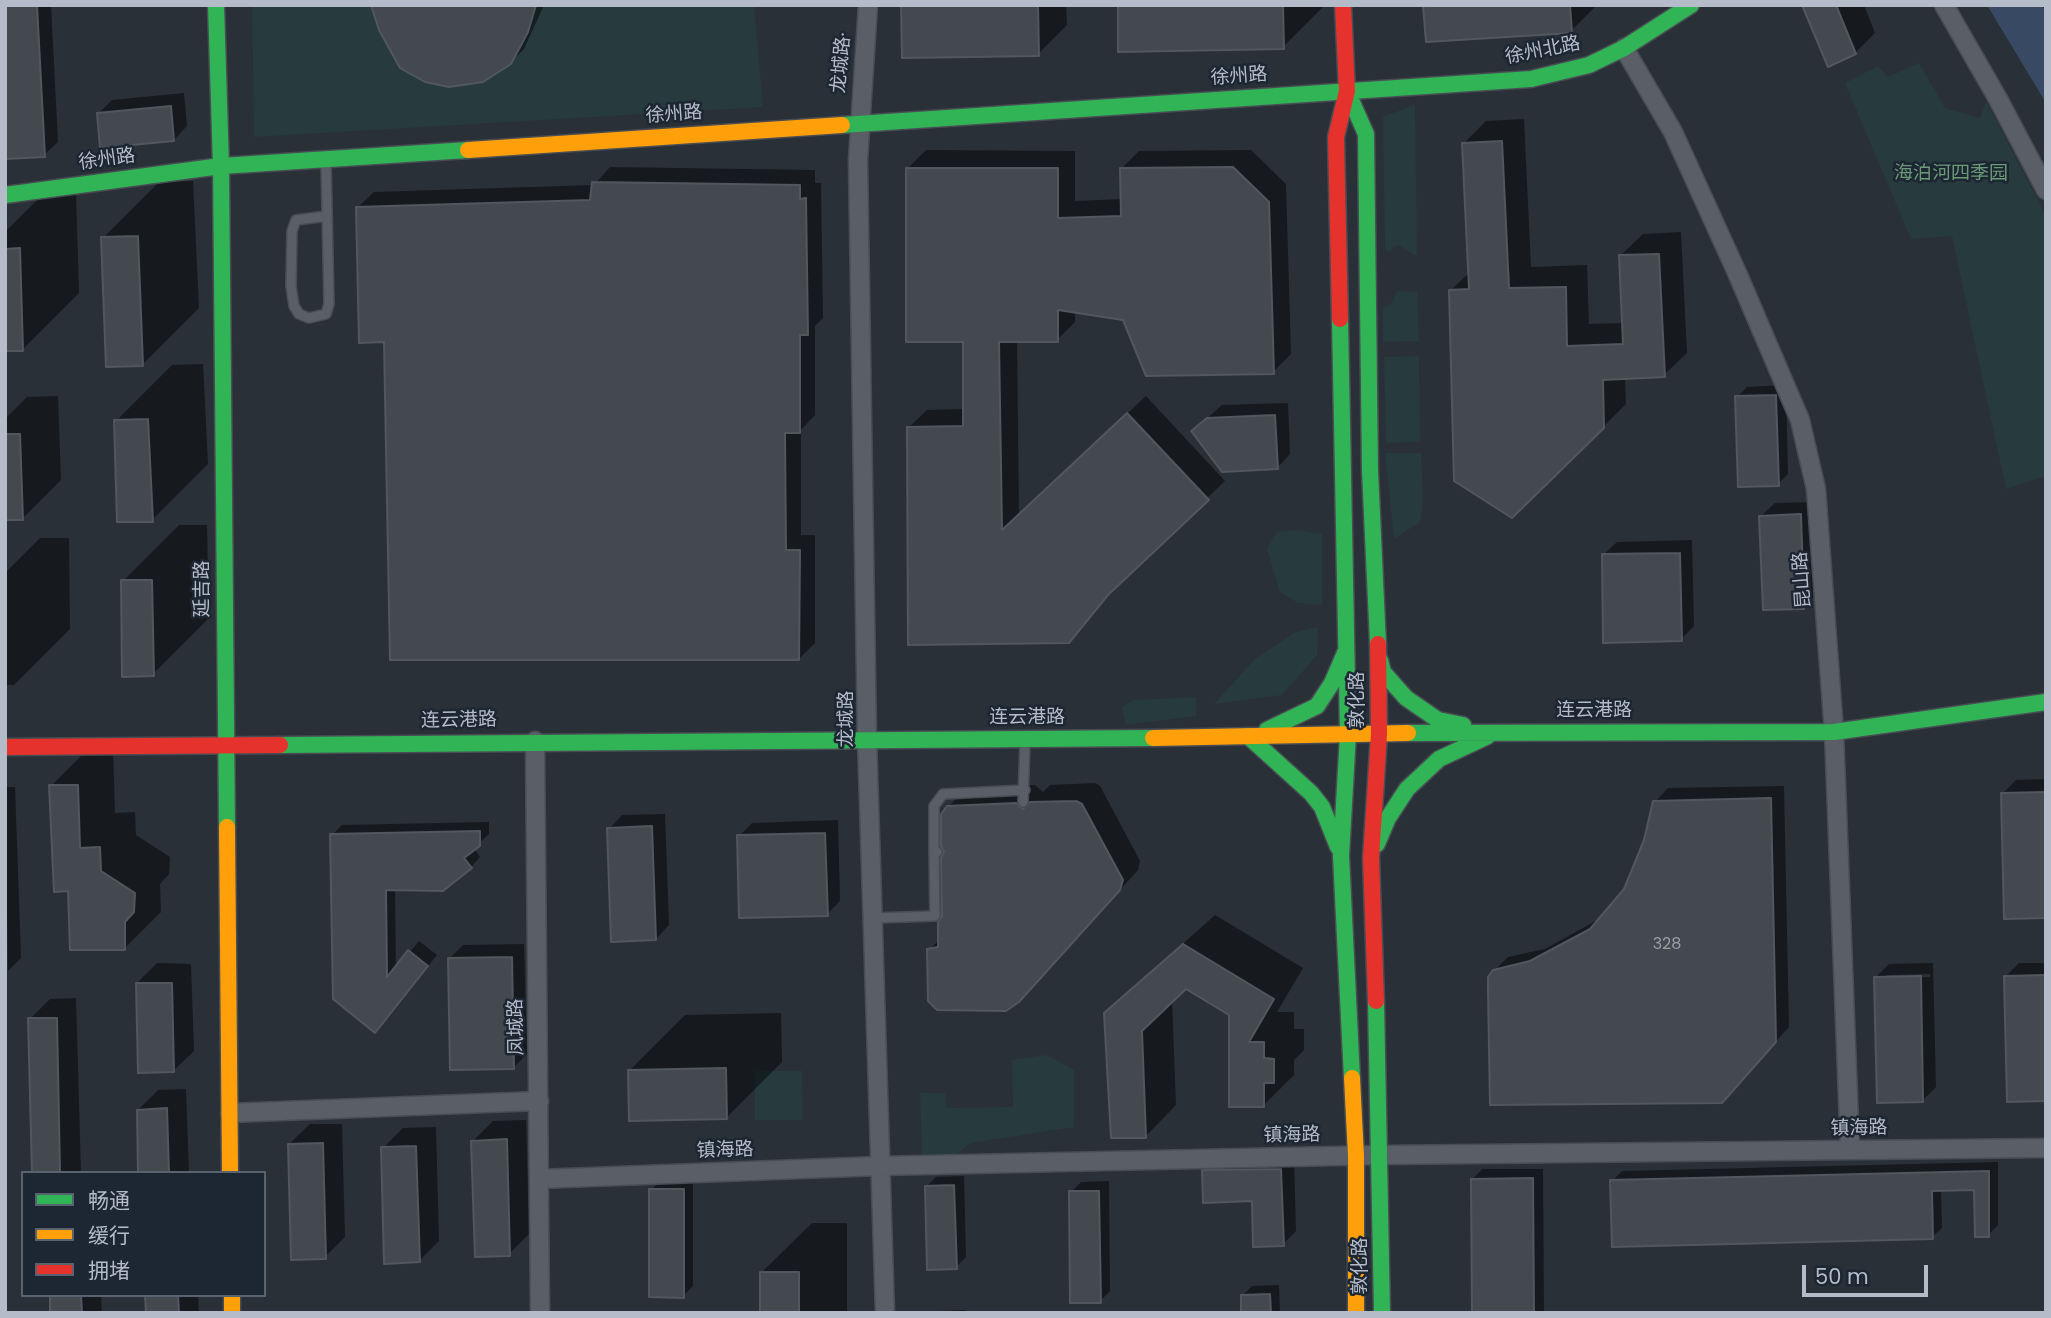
<!DOCTYPE html>
<html>
<head>
<meta charset="utf-8">
<style>
	body { margin:0 }
	#map { position:relative; width:2051px; height:1318px; overflow:hidden; background:#2a3038; font-family:Poppins,"Noto Sans SC",sans-serif }
	canvas { display:block }
	.frame { position:absolute; inset:0; border:7px solid #b4bcc9; pointer-events:none }
	.legend { position:absolute; left:21px; top:1171px; width:245px; height:126px; box-sizing:border-box; background:#1d2633; border:2px solid #59626f; margin:0; padding:9px 12px; list-style:none; font-size:21px; color:#b4bcc9 }
	.legend li { display:flex; align-items:center; gap:14px; height:35px }
	.legend b { width:35px; border:2px solid #59626f }
	.scale { position:absolute; left:1802px; top:1265px; width:126px; height:32px; box-sizing:border-box; border:4px solid #b4bcc9; border-top:0; padding-left:9px; font-size:21px; line-height:24px; white-space:nowrap; color:#b4bcc9; -webkit-text-stroke:5px #1d2633; paint-order:stroke }
</style>
</head>
<body>
<div id="map">
<canvas width="2051" height="1318"></canvas>
<div class="frame"></div>
<ul class="legend">
<li><b style="height:9px;background:#30b455"></b>畅通</li>
<li><b style="height:9px;background:#ff9f0a"></b>缓行</li>
<li><b style="height:9px;background:#e5322d"></b>拥堵</li>
</ul>
<div class="scale">50 m</div>
</div>
<script>
const context = document.querySelector('canvas').getContext('2d');
context.lineJoin = 'round';
function paint(path, color) { context.fillStyle = color; context.fill(path, 'evenodd'); }
const shape = rows => new Path2D(rows.map(r => 'M' + r).join(''));
function trace(path, color, width, dash) { context.strokeStyle = color; context.lineWidth = width; context.lineCap = dash ? 'butt' : 'round'; context.setLineDash(dash || []); context.stroke(path); }
function label(font, color, halo, rows, align = 'center') {
  context.font = font + ' Poppins,"Noto Sans SC",sans-serif'; context.lineWidth = 5; context.setLineDash([]); context.textBaseline = 'middle'; context.strokeStyle = halo; context.fillStyle = color; for (const [text, x, y, turn = 0] of rows) {
    context.save(); context.translate(x, y); context.rotate((+turn || 0) * Math.PI / 180); context.textAlign = isNaN(turn) ? turn : align; if (halo) context.strokeText(text, 0, 0); context.fillText(text, 0, 0); context.restore();
  }
}
const green = shape([
	[252,5,754,5,763,107,254,137],
	[1919,63,1945,108,1980,118,1986,101,2046,216,2046,476,2006,489,1952,236,1911,239,1845,83,1878,66,1888,77],
	[1415,105,1417,256,1399,245,1392,247,1391,253,1385,249,1383,117],
	[1397,291,1417,292,1419,341,1383,342,1383,308,1391,304],
	[1419,356,1420,442,1386,443,1384,357],
	[1385,453,1421,453,1423,503,1420,522,1394,539],
	[1296,530,1322,534,1322,605,1298,603,1280,592,1267,549,1277,532],
	[1318,627,1317,655,1282,695,1214,704,1254,660,1296,632],
	[1196,697,1196,716,1126,725,1122,707,1134,700],
	[1047,1055,1074,1070,1074,1127,971,1143,954,1156,922,1157,920,1093,945,1093,946,1108,1013,1107,1012,1060],
	[755,1071,802,1071,803,1120,755,1120]
]);
const water = shape([
	[1987,5,2041,5,2046,12,2046,103]
]);
const shadow = shape([
	[5,5,51,5,58,142,44,155],
	[373,5,544,5,524,49,510,63],
	[903,5,1066,5,1067,25,1038,54],
	[1119,5,1325,5,1283,47],
	[1425,5,1595,5,1595,7,1571,31],
	[1804,5,1864,5,1875,33,1855,53],
	[184,93,187,126,174,140,99,113,112,100],
	[1524,119,1531,267,1587,265,1589,324,1624,323,1620,256,1643,234,1681,232,1687,353,1664,375,1625,377,1626,404,1603,427,1451,290,1470,272,1464,143,1486,121],
	[926,150,1075,151,1075,201,1122,199,1121,169,1139,151,1251,150,1286,184,1291,354,1273,372,1124,318,1075,311,1075,322,1057,340,1017,340,1019,515,1146,396,1225,481,1122,579,1068,641,909,427,927,410,965,409,965,340,908,168],
	[610,167,815,170,815,183,821,183,823,318,815,326,815,415,801,430,801,535,815,535,815,643,799,659,385,340,358,207,374,192,594,185],
	[193,181,199,308,143,364,103,238,159,182],
	[76,193,79,293,23,349,5,349,5,232,42,195],
	[203,364,208,464,152,520,116,421,172,365],
	[1786,385,1788,474,1778,484,1737,397,1747,387],
	[58,396,61,480,22,519,5,518,5,419,27,397],
	[1288,403,1290,454,1277,468,1193,431,1222,405],
	[1814,502,1817,594,1803,607,1761,516,1775,503],
	[179,525,207,525,209,618,153,674,123,581],
	[40,538,69,538,70,629,14,685,5,685,5,573],
	[1692,540,1694,626,1681,639,1603,555,1617,542],
	[87,750,113,750,115,813,135,812,136,835,170,857,169,874,160,884,161,912,125,948,70,889,51,786],
	[2046,779,2046,916,2003,793,2016,780],
	[1095,783,1100,786,1140,861,1138,870,1037,982,929,950,940,939,944,916,948,807,967,788,1035,785,1043,792,1050,785],
	[1784,786,1789,1027,1735,1087,1494,971,1508,957,1545,949,1601,918,1625,889,1646,840,1655,802,1668,788],
	[5,787,15,787,21,958,8,971],
	[665,814,669,925,656,939,609,829,622,815],
	[838,820,840,901,827,914,739,836,752,823],
	[489,822,489,834,474,848,480,857,471,867,395,888,396,969,419,941,437,955,384,1021,332,835,342,825],
	[1215,915,1303,968,1277,1012,1294,1012,1294,1029,1304,1029,1304,1050,1294,1060,1294,1075,1264,1105,1230,1014,1186,987,1172,1000,1176,1105,1146,1136,1106,1013],
	[524,944,527,1054,514,1067,449,959,463,945],
	[157,963,191,964,194,1051,173,1071,137,983],
	[1933,963,1936,1087,1923,1100,1876,977,1889,964],
	[1930,974,1930,977,1887,978,1887,975],
	[2019,963,2046,963,2046,1100,2006,976],
	[76,998,81,1173,34,1173,30,1019,50,999],
	[781,1013,782,1062,726,1118,629,1071,685,1015],
	[186,1089,189,1173,140,1173,138,1110,158,1090],
	[526,1120,529,1234,509,1254,473,1141,493,1121],
	[310,1124,342,1124,345,1237,325,1257,289,1144],
	[436,1127,439,1241,419,1261,383,1148,403,1128],
	[1294,1156,1296,1231,1283,1244,1254,1199,1204,1171,1217,1158],
	[1998,1162,1998,1225,1988,1235,1976,1188,1941,1189,1942,1228,1932,1237,1612,1181,1622,1171],
	[1482,1169,1543,1169,1544,1313,1474,1313,1473,1179],
	[964,1176,966,1257,956,1267,926,1187,936,1177],
	[661,1180,693,1180,693,1286,683,1296,651,1190],
	[1109,1181,1110,1291,1100,1301,1071,1192,1081,1182],
	[812,1223,847,1223,847,1313,762,1313,762,1272],
	[5,1252,6,1252,7,1313,5,1313],
	[1279,1285,1280,1313,1243,1313,1242,1296,1252,1286],
	[51,1295,101,1295,102,1313,52,1313],
	[147,1295,198,1295,199,1313,147,1313],
	[966,1310,966,1313,937,1313,939,1311]
]);
const building = shape([
	[5,5,37,5,45,157,5,159,5,5],
	[371,5,536,5,528,32,511,64,483,82,449,87,425,82,400,68,379,30,371,5],
	[901,5,1038,5,1039,56,902,58,901,5],
	[1118,5,1283,5,1284,49,1118,52,1118,5],
	[1423,5,1570,5,1572,33,1426,42,1423,5],
	[1802,5,1836,5,1856,54,1828,67,1802,5],
	[171,106,174,141,100,148,97,113,171,106],
	[1502,141,1509,288,1566,287,1567,346,1623,344,1619,255,1659,254,1665,377,1603,380,1604,428,1512,518,1454,481,1449,290,1469,289,1462,143,1502,141],
	[1233,167,1269,202,1274,374,1146,376,1123,320,1058,310,1058,342,999,342,1002,530,1127,413,1209,500,1108,595,1069,643,908,645,907,427,963,426,963,342,906,342,906,168,1058,168,1058,218,1121,216,1120,168,1233,167],
	[592,182,800,185,800,199,806,198,808,335,800,335,800,433,785,433,786,550,800,550,799,660,390,660,384,342,359,343,356,207,590,200,592,182],
	[138,236,143,366,106,367,101,237,138,236],
	[20,248,23,351,5,351,5,249,20,248],
	[1776,395,1779,486,1738,487,1735,396,1776,395],
	[1275,415,1278,469,1222,472,1191,431,1207,418,1275,415],
	[148,419,153,522,117,522,114,420,148,419],
	[5,434,20,434,23,520,5,520,5,434],
	[1801,514,1804,609,1763,610,1759,516,1801,514],
	[1680,553,1682,641,1603,643,1602,554,1680,553],
	[121,580,152,580,154,676,122,677,121,580],
	[49,785,78,785,80,848,100,847,101,871,135,893,134,912,125,922,125,950,70,950,68,891,54,892,49,785],
	[2046,792,2046,918,2004,919,2001,793,2046,792],
	[1771,798,1776,1042,1722,1103,1490,1105,1488,991,1488,977,1493,970,1530,961,1590,929,1624,889,1644,840,1653,801,1771,798],
	[1076,801,1082,804,1123,880,1120,890,1019,1002,1006,1011,937,1010,928,1001,927,949,938,947,938,922,942,916,941,858,944,851,941,846,941,814,947,806,1016,803,1023,809,1030,802,1076,801],
	[652,826,656,940,611,942,607,828,652,826],
	[480,831,480,846,464,858,472,868,443,891,386,890,387,977,408,950,428,966,375,1033,333,999,330,834,480,831],
	[825,833,828,916,739,918,737,835,825,833],
	[1183,944,1274,999,1249,1042,1264,1042,1264,1058,1274,1059,1274,1083,1264,1083,1264,1107,1229,1107,1229,1015,1186,989,1142,1031,1146,1138,1111,1138,1104,1013,1183,944],
	[512,957,514,1069,450,1070,448,958,512,957],
	[2046,975,2046,1101,2007,1102,2004,976,2046,975],
	[1921,976,1923,1102,1877,1103,1874,977,1921,976],
	[136,983,172,983,174,1072,138,1073,136,983],
	[28,1018,57,1018,60,1173,32,1173,28,1018],
	[726,1068,727,1119,629,1121,628,1070,726,1068],
	[167,1108,169,1173,138,1173,137,1110,167,1108],
	[507,1139,510,1256,475,1257,471,1141,507,1139],
	[323,1143,326,1259,291,1260,288,1144,323,1143],
	[416,1146,420,1262,384,1264,381,1147,416,1146],
	[1281,1169,1284,1246,1253,1247,1252,1201,1203,1203,1202,1170,1281,1169],
	[1989,1171,1989,1237,1975,1237,1974,1190,1932,1191,1933,1239,1612,1247,1610,1180,1989,1171],
	[1533,1178,1534,1313,1472,1313,1471,1179,1533,1178],
	[954,1185,957,1269,927,1270,925,1186,954,1185],
	[649,1189,684,1189,684,1298,649,1297,649,1189],
	[1069,1191,1099,1191,1101,1303,1070,1303,1069,1191],
	[760,1272,799,1272,799,1313,760,1313,760,1272],
	[1270,1294,1271,1313,1241,1313,1241,1295,1270,1294],
	[50,1295,81,1295,82,1313,50,1313,50,1295],
	[145,1295,178,1295,179,1313,146,1313,145,1295]
]);
const lane = shape([
	[326,161,329,304,326,314,309,318,299,314,294,306,291,286,292,231,296,220,327,216],
	[1023,802,1025,741],
	[934,852,934,806,943,794,1025,790],
	[874,918,935,916,934,852,937,852]
]);
const street = shape([
	[868,5,858,160,867,739,885,1313],
	[1944,5,1998,99,2046,190],
	[1624,48,1673,132,1738,275,1800,420,1816,489,1834,732,1850,1150],
	[535,741,540,1313],
	[230,1113,539,1101],
	[539,1179,880,1166,1381,1155,2046,1148]
]);
const fast = shape([
	[216,5,221,166,227,827],
	[1347,91,1366,134,1370,471,1378,644],
	[842,125,1531,79,1589,65,1624,48,1691,5],
	[5,195,221,166,468,150],
	[1340,319,1348,734,1341,856,1352,1078],
	[1380,660,1383,672,1406,698,1438,720,1463,725],
	[1267,730,1317,706,1332,683,1345,653],
	[1408,733,1834,732,2046,702],
	[1248,736,1311,793,1322,807,1338,847],
	[280,745,1153,738],
	[1377,844,1388,818,1407,789,1439,759,1488,736],
	[1376,1001,1382,1313]
]);
const slow = shape([
	[468,150,842,125],
	[1153,738,1408,733],
	[227,827,230,1173],
	[1352,1078,1356,1156,1356,1313],
	[232,1295,232,1313]
]);
const jam = shape([
	[1340,319,1336,137,1347,91,1343,5],
	[5,747,280,745],
	[1376,1001,1371,858,1379,734,1378,644]
]);
const numberNames = [
	["328",1667,945]
];
const streetNames = [
	["徐州北路",1543,51,-11],
	["龙城路·",842,63,-85],
	["徐州路",1239,77,-4],
	["徐州路",674,115,-4],
	["徐州路",107,160,-8],
	["昆山路",1803,580,-94],
	["延吉路",203,589,-90],
	["敦化路",1358,700,-90],
	["连云港路",1594,711],
	["连云港路",1027,718],
	["龙城路",847,719,-90],
	["连云港路",459,721,-1],
	["凤城路",517,1027,-91],
	["镇海路",1859,1129,-1],
	["镇海路",1292,1136,-1],
	["镇海路",725,1151,-2],
	["敦化路",1361,1266,-90]
];
const parkNames = [
	["海泊河四季园",1951,174]
];
paint(green, '#273a3e');
paint(water, '#384963');
paint(shadow, '#0007');
paint(building, '#444950');
trace(building, '#52575f', 2);
trace(lane, '#484c53', 12);
trace(street, '#484c53', 21);
trace(fast, '#484c53', 19);
trace(slow, '#484c53', 19);
trace(jam, '#484c53', 19);
trace(lane, '#5a5e66', 9);
trace(street, '#5a5e66', 18);
trace(fast, '#30b455', 16);
trace(slow, '#ff9f0a', 16);
trace(jam, '#e5322d', 16);
label('16px', '#989fab', null, numberNames);
label('19px', '#b4bcc9', '#1d2633', streetNames);
label('19px', '#6b9a76', '#1d2633', parkNames);
</script>
</body>
</html>
